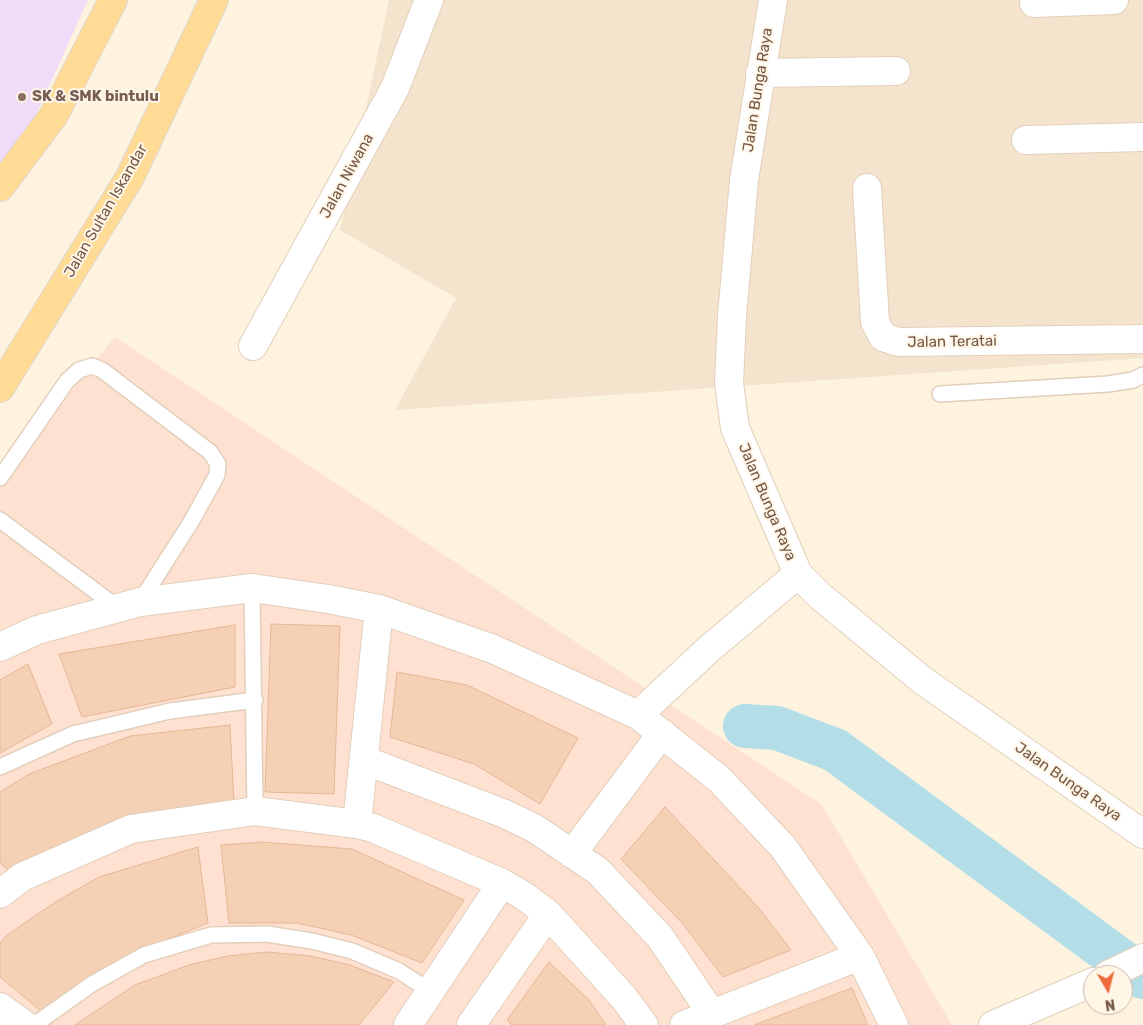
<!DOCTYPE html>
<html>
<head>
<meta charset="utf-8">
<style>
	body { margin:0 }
	#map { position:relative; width:1143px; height:1025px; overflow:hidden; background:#fdf3df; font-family:Rubik,sans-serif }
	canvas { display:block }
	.north { position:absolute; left:1083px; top:965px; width:50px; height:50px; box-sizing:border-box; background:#fff6e7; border:1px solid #c8b7a7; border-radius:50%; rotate:172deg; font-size:14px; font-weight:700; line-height:20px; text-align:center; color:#755846 }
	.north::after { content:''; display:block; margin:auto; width:18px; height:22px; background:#ef6a3d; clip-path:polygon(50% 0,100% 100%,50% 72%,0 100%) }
</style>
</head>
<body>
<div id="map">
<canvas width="1143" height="1025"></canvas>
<div class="north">N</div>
</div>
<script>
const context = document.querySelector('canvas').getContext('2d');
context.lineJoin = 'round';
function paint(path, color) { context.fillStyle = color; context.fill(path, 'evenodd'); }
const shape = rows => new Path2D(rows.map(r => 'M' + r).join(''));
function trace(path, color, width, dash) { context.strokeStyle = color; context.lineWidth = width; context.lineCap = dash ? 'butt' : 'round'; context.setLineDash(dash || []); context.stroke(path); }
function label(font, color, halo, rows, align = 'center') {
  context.font = font + ' Rubik,sans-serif'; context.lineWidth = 4; context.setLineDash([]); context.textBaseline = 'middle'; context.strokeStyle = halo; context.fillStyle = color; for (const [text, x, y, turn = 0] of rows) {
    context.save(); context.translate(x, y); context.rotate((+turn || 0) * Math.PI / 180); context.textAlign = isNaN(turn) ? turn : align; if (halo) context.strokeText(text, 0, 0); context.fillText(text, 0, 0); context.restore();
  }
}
const residential = shape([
	[389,0,1143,0,1143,358,395,410,456,298,340,230]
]);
const commercial = shape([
	[115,337,822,805,952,1025,0,1025,0,480]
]);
const education = shape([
	[0,0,88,0,0,194]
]);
const river = shape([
	[745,726,777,728,835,750,1143,977]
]);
const building = shape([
	[271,624,340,626,334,794,265,792,271,624],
	[235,625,235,687,82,717,59,654,235,625],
	[28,664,52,724,0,753,0,680,28,664],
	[397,672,467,685,578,738,540,804,474,764,390,737,397,672],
	[230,725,234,802,154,812,100,827,7,870,0,862,0,792,29,774,130,736,230,725],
	[665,807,758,907,791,950,723,977,683,924,621,859,665,807],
	[262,842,352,849,464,900,422,963,351,935,297,923,229,923,221,845,262,842],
	[198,847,208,923,161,942,122,960,80,983,41,1011,0,977,0,943,7,935,57,901,99,877,198,847],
	[267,952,311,956,350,965,394,982,359,1025,75,1025,135,985,189,965,227,956,267,952],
	[549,962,589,1000,606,1025,512,1025,507,1020,549,962],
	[852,988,868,1025,754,1025,852,988]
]);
const service = shape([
	[940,394,1108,384,1133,380,1143,375],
	[0,478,67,381,79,370,92,366,102,370,210,452,218,464,217,475,191,522,140,602],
	[0,520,118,608],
	[252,588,255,811],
	[0,767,73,734,170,711,255,700],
	[34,1025,92,984,144,955,211,935,267,934,312,941,352,951,399,971,430,991]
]);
const minor = shape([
	[773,0,744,180,732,316,729,383,735,428,798,574,820,596,922,680,1143,834],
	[1034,3,1114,0],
	[760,73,896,71],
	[1026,140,1143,137],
	[867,188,875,322,883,337,898,342,1143,339],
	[253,346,395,88,429,0],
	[0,647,37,630,140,602,252,588,328,599,379,609,493,649,638,715,719,779,783,847,860,956,894,1025],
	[638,715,710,648,798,574],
	[364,760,505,814,534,828,598,871,660,937,712,1014],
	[357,824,379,609],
	[572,854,662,733],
	[0,894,22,877,131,829,255,811,357,824,373,828,502,883,524,896,548,914,624,998,644,1025],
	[1108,975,1143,958],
	[0,1007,25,1025],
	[408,1025,502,883],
	[471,1025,548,914],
	[684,1025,860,956],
	[993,1025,1093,982]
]);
const primary = shape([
	[0,187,54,115,113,0],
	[0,388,130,177,214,0]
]);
const markers = [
	[22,97,5,"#8d6e63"]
];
const streetNames = [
	["Jalan Bunga Raya",758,90,-81],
	["Jalan Niwana",347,176,-61],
	["Jalan Sultan Iskandar",106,211,-60],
	["Jalan Teratai",952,342,-1],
	["Jalan Bunga Raya",767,502,67],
	["Jalan Bunga Raya",1068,782,35]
];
const educationNames = [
	["SK & SMK bintulu",32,97]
];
paint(residential, '#f5e4cd');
paint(commercial, '#ffe1d2');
paint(education, '#f0dcf9');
trace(river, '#b3dee8', 44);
paint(building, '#f4d0b5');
trace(building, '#e8b795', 1);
trace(service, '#e2cfbb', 18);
trace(minor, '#e2cfbb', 30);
trace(primary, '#ded7d3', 30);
trace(service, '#fff', 15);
trace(minor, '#fff', 28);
trace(primary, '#ffdb95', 28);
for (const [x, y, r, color] of markers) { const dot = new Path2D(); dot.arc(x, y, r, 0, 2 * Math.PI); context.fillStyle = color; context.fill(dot); trace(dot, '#fff6e7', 2); }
label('15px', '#755846', '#fff6e7', streetNames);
label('bold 15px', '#785e54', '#fff6e7', educationNames, 'left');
</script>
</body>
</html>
